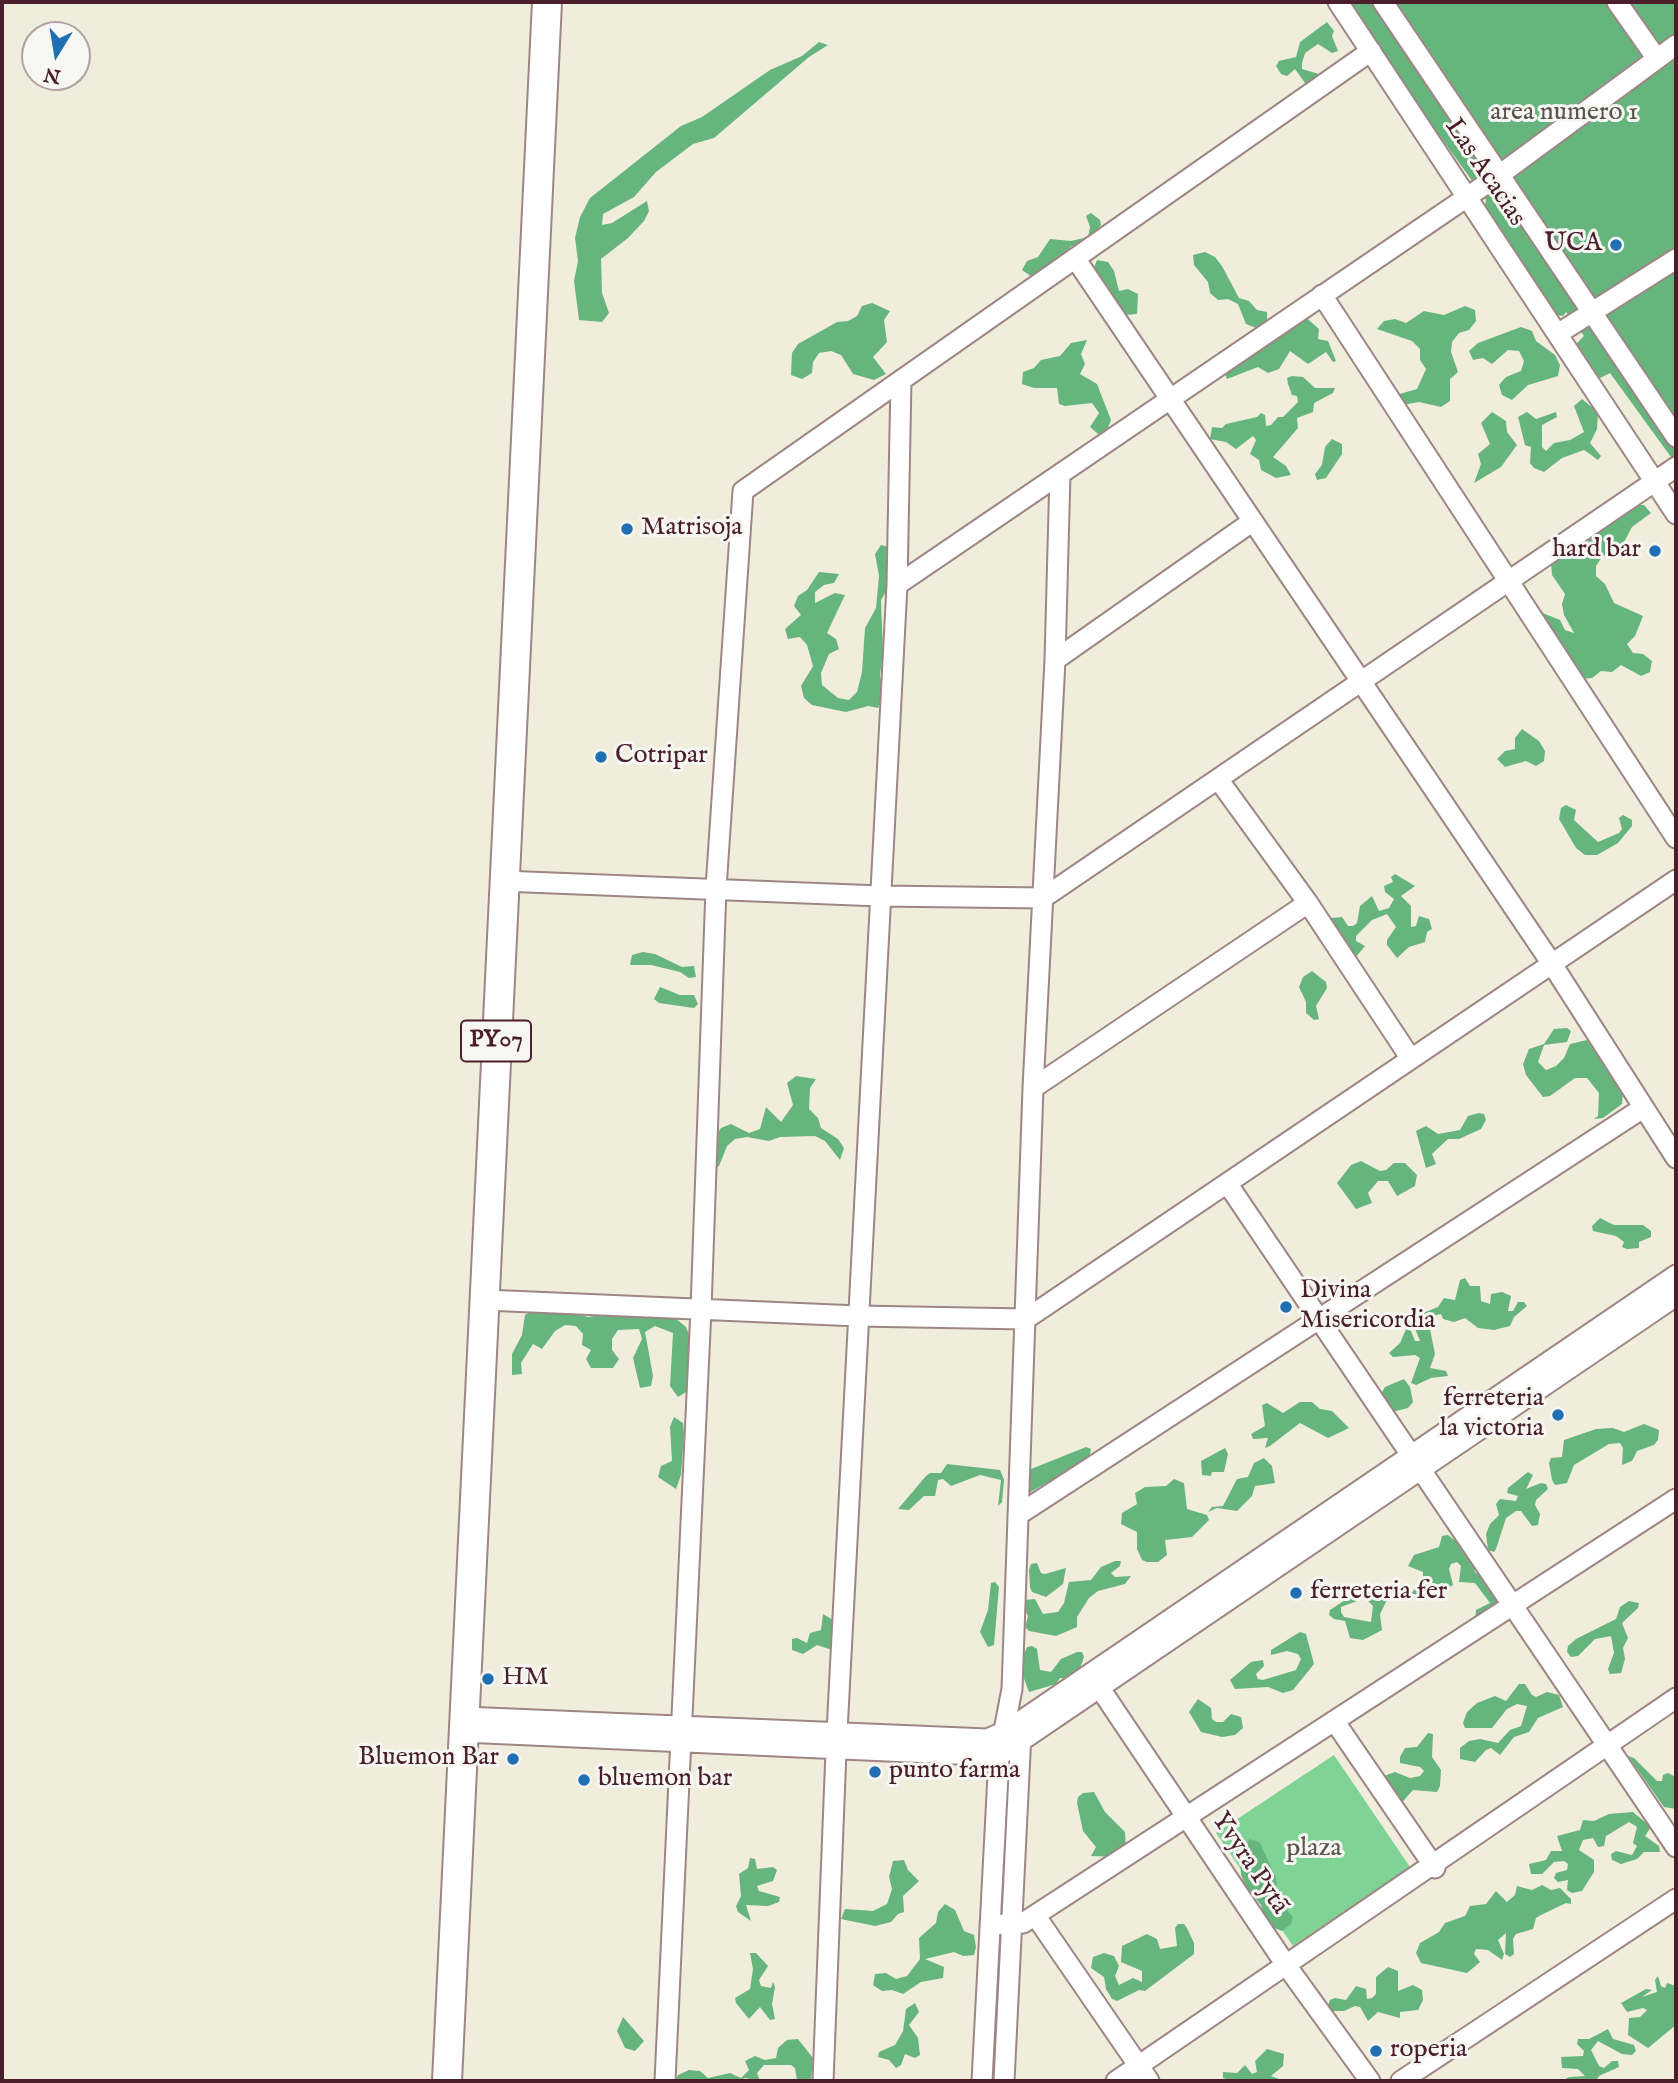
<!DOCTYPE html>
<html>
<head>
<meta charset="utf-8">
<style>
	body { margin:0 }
	#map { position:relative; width:1678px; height:2083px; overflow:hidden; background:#f0eddc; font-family:"IM FELL English",serif }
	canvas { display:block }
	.frame { position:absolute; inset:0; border:4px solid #4a1f2b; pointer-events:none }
	.north { position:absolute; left:21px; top:21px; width:70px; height:70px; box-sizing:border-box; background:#f6f6f2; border:2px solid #b1a0a2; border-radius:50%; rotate:191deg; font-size:19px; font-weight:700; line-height:28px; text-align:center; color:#4a1f2b }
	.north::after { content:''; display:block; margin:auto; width:24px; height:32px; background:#1f6fb2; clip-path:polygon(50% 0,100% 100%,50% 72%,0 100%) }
</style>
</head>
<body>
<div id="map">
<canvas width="1678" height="2083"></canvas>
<div class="frame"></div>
<div class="north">N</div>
</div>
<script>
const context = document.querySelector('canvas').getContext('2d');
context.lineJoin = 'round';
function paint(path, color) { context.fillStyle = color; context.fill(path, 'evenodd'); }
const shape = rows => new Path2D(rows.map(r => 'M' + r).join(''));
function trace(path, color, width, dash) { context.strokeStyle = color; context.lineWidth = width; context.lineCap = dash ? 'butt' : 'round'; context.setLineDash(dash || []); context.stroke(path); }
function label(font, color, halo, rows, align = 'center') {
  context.font = font + ' "IM FELL English",serif'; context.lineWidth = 6; context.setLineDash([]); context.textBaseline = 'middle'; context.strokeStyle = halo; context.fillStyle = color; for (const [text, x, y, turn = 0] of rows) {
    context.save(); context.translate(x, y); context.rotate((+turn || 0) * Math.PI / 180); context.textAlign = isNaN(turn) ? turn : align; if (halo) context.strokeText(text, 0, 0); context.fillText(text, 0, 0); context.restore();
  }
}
const green = shape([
	[1334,1755,1410,1867,1293,1946,1216,1833]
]);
const forest = shape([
	[1343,2,1676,2,1676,464,1610,373,1600,378,1578,356,1576,344,1584,336,1566,312,1563,316,1555,315,1483,216,1486,200],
	[1327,22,1334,31,1332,36,1338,51,1332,53,1318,44,1305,53,1302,63,1302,69,1319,74,1320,79,1305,83,1295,69,1287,76,1281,74,1276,66,1279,61,1296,57,1300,42],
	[819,42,828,45,809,57,714,138,693,144,656,172,634,197,603,214,602,225,612,223,647,201,649,211,644,221,628,238,601,259,602,293,609,313,602,322,579,320,574,281,578,261,575,238,580,217,590,198,681,126,702,117,770,70,802,56],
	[1091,213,1100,220,1101,225,1092,238,1070,247,1047,272,1032,277,1022,270,1027,261,1038,257,1050,239,1071,241,1088,237,1090,227,1086,216],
	[1205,252,1215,257,1222,266,1239,298,1249,301,1257,310,1267,312,1267,324,1256,328,1246,324,1238,304,1228,299,1218,300,1210,293,1208,282,1194,265,1193,255],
	[1097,260,1108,262,1114,271,1119,291,1128,289,1138,294,1137,314,1126,315,1115,311,1093,271],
	[872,303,890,311,884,320,887,342,873,357,886,374,874,380,853,374,841,355,831,351,819,353,813,362,812,373,802,379,791,375,792,353,798,344,837,322,848,321,857,316,862,306],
	[1465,306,1475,310,1476,321,1469,330,1459,333,1452,342,1451,352,1458,372,1450,379,1450,401,1441,407,1419,402,1396,406,1396,395,1417,389,1426,369,1420,360,1420,349,1412,341,1377,329,1384,321,1395,319,1406,323,1424,311,1444,315],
	[1302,314,1319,329,1318,339,1328,341,1336,361,1333,362,1326,352,1308,364,1290,351,1279,369,1268,373,1258,367,1227,379,1223,369,1278,334,1289,331],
	[1521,327,1532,331,1536,341,1555,355,1560,365,1558,376,1528,385,1512,400,1502,395,1499,385,1506,377,1521,371,1524,361,1519,351,1508,350,1492,364,1483,358,1473,360,1469,351,1478,343],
	[1087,340,1081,354,1085,364,1080,374,1097,384,1111,420,1107,430,1098,434,1090,427,1099,413,1092,403,1065,406,1059,404,1057,388,1034,388,1022,384,1023,372,1034,368,1041,360,1060,356,1071,343],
	[1292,376,1303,377,1315,388,1335,388,1333,393,1314,403,1313,412,1297,418,1298,428,1273,457,1286,466,1291,475,1276,478,1261,470,1259,460,1250,454,1256,440,1253,436,1236,449,1226,442,1210,439,1212,427,1222,428,1226,424,1257,417,1261,413,1265,415,1266,426,1271,425,1278,417,1283,417,1298,402,1297,396,1292,395,1288,384,1287,378],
	[1582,399,1598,412,1597,429,1590,443,1601,456,1598,460,1584,450,1562,458,1544,472,1534,468,1530,463,1531,447,1525,445,1518,417,1527,412,1536,419,1556,412,1557,417,1542,425,1542,447,1546,451,1554,443,1570,440,1584,432,1574,406],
	[1492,412,1506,421,1507,432,1517,445,1501,467,1474,483,1481,464,1478,454,1490,444,1481,423],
	[1332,439,1342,444,1342,454,1326,478,1317,480,1315,474,1322,465,1325,447],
	[1633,505,1644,505,1651,513,1632,527,1622,546,1602,557,1596,566,1596,576,1605,584,1614,603,1643,616,1635,636,1627,644,1633,653,1643,654,1652,661,1650,672,1641,676,1621,665,1612,672,1601,671,1592,678,1580,679,1573,670,1566,648,1546,634,1540,612,1560,620,1565,630,1574,633,1564,615,1562,604,1565,594,1552,575,1551,563,1564,548,1574,550,1582,557,1590,537,1604,520],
	[881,545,892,548,893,580,881,600,883,653,880,675,884,696,878,708,868,706,846,712,812,705,804,698,801,686,813,666,807,645,800,637,788,639,785,629,801,615,794,606,798,596,807,590,819,572,839,574,834,583,824,585,815,592,815,603,835,593,845,595,827,633,836,639,839,649,829,654,821,673,822,685,838,698,849,700,857,692,862,672,865,628,876,608,879,576,875,554],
	[1522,729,1539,741,1545,751,1544,761,1536,766,1526,761,1505,767,1497,759,1505,751,1515,749,1515,738],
	[1566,805,1576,810,1574,820,1598,842,1619,833,1622,829,1619,818,1623,815,1632,820,1632,826,1618,843,1597,855,1585,855,1576,848,1559,819,1561,808],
	[1395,874,1415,886,1401,896,1411,906,1411,927,1416,926,1419,916,1429,919,1432,929,1427,932,1425,942,1409,947,1397,958,1387,945,1387,940,1396,927,1387,914,1372,920,1356,936,1356,941,1365,946,1355,958,1329,923,1331,918,1342,917,1348,926,1353,926,1357,923,1360,906,1372,896,1379,911,1389,908,1394,899,1385,892,1384,886,1393,882,1391,877],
	[643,952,655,954,682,967,694,966,696,977,689,978,680,972,651,965,630,965,632,955],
	[1312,971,1326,982,1327,988,1316,1006,1319,1019,1314,1020,1306,1013,1306,1002,1299,987,1303,977],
	[660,987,680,995,694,995,698,1004,694,1008,659,1003,654,999],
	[1567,1028,1571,1031,1567,1042,1544,1045,1538,1062,1546,1070,1556,1066,1564,1058,1570,1044,1587,1040,1623,1093,1622,1104,1603,1118,1594,1119,1598,1116,1599,1093,1587,1078,1575,1078,1550,1096,1543,1097,1526,1075,1523,1064,1529,1049,1544,1044,1554,1029],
	[796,1076,816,1079,810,1088,809,1109,818,1118,821,1128,838,1139,844,1148,840,1160,825,1141,815,1136,780,1137,769,1141,747,1137,735,1139,727,1146,719,1166,709,1172,714,1138,721,1128,731,1124,749,1133,760,1129,766,1107,781,1122,793,1105,787,1083],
	[1479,1113,1484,1114,1486,1120,1481,1129,1459,1139,1448,1139,1432,1154,1436,1164,1426,1168,1416,1131,1426,1126,1438,1134,1460,1130,1468,1116],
	[1361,1161,1380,1171,1386,1170,1394,1163,1405,1163,1417,1175,1415,1186,1397,1196,1388,1181,1378,1181,1368,1193,1372,1203,1356,1209,1337,1183,1351,1165],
	[1600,1218,1614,1225,1643,1225,1651,1231,1651,1237,1639,1242,1639,1248,1627,1249,1622,1247,1624,1242,1616,1236,1593,1231,1592,1226],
	[1465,1278,1470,1286,1480,1286,1481,1301,1490,1304,1491,1294,1502,1292,1511,1296,1508,1311,1513,1311,1518,1302,1524,1302,1527,1306,1514,1317,1510,1326,1494,1330,1478,1328,1465,1318,1454,1322,1443,1319,1441,1314,1436,1315,1429,1324,1435,1354,1430,1368,1446,1371,1448,1376,1431,1378,1416,1385,1411,1383,1420,1358,1415,1355,1393,1357,1389,1353,1400,1343,1406,1329,1411,1331,1415,1341,1420,1341,1414,1326,1418,1315,1438,1307,1444,1298,1455,1300,1460,1280],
	[557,1308,588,1317,634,1310,669,1313,686,1327,694,1347,688,1391,678,1397,670,1386,673,1333,655,1326,645,1332,653,1376,651,1386,640,1388,633,1358,642,1339,639,1329,618,1330,612,1339,612,1350,619,1359,613,1368,591,1368,586,1359,591,1350,582,1345,583,1334,576,1326,565,1325,555,1331,542,1349,533,1344,521,1363,522,1374,512,1375,512,1354,522,1335,525,1315,534,1309],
	[1404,1379,1410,1387,1413,1402,1408,1408,1392,1412,1381,1394,1385,1387],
	[1300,1402,1312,1402,1320,1409,1332,1411,1349,1428,1328,1438,1300,1423,1270,1446,1265,1448,1268,1438,1253,1439,1251,1434,1265,1426,1262,1405,1267,1403,1283,1413],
	[674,1417,683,1423,684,1434,681,1475,676,1489,658,1477,661,1466,672,1461,670,1427],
	[1644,1424,1659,1430,1658,1440,1654,1445,1637,1451,1632,1461,1622,1465,1623,1448,1620,1443,1609,1444,1574,1465,1567,1483,1555,1485,1552,1480,1549,1463,1551,1458,1562,1457,1564,1440,1596,1429,1613,1428,1624,1432],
	[1086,1447,1091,1449,1089,1459,1027,1494,1027,1473,1031,1469],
	[1225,1448,1228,1454,1224,1472,1212,1472,1211,1476,1202,1475,1201,1461],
	[1264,1458,1272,1466,1275,1483,1255,1486,1252,1496,1237,1511,1217,1508,1208,1512,1212,1507,1223,1506,1237,1479,1248,1477,1254,1463],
	[947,1464,1000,1470,1004,1480,1002,1502,998,1506,1001,1480,980,1475,951,1486,943,1479,938,1480,935,1496,924,1496,909,1510,898,1509,926,1476,930,1473,941,1473],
	[1528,1472,1533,1475,1526,1489,1541,1483,1546,1484,1548,1489,1536,1500,1535,1505,1540,1514,1538,1525,1532,1526,1521,1511,1516,1511,1506,1518,1496,1549,1494,1552,1488,1550,1486,1534,1490,1524,1499,1515,1496,1504,1500,1499,1516,1501,1518,1496,1507,1493,1508,1488],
	[1174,1479,1184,1483,1187,1509,1207,1515,1209,1520,1192,1537,1165,1540,1167,1555,1158,1562,1147,1562,1142,1560,1137,1549,1137,1532,1121,1524,1122,1513,1137,1504,1135,1493,1145,1487,1166,1486],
	[1448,1535,1470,1552,1475,1572,1496,1587,1499,1603,1475,1621,1476,1610,1490,1603,1475,1583,1459,1582,1461,1566,1457,1562,1451,1564,1449,1569,1453,1585,1433,1596,1411,1594,1423,1577,1423,1572,1408,1566,1414,1555,1439,1547,1442,1536],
	[1115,1561,1121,1561,1120,1566,1111,1573,1115,1577,1131,1576,1125,1584,1098,1591,1089,1598,1077,1617,1077,1627,1056,1636,1029,1631,1025,1627,1028,1616,1023,1606,1024,1600,1035,1599,1043,1614,1058,1612,1064,1603,1069,1582,1091,1580,1101,1567],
	[1037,1563,1041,1573,1045,1574,1066,1568,1063,1584,1046,1597,1032,1592,1030,1587,1029,1570,1031,1564],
	[995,1582,999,1587,994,1645,988,1647,980,1632,988,1610,991,1583],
	[1384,1585,1392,1590,1380,1614,1382,1630,1363,1640,1350,1638,1345,1621,1334,1619,1329,1615,1330,1610,1354,1594,1359,1596,1357,1601,1341,1607,1341,1612,1344,1617,1371,1622,1373,1606,1361,1594,1363,1589,1373,1594],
	[1629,1601,1639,1603,1638,1608,1622,1623,1628,1638,1623,1648,1625,1659,1621,1673,1610,1674,1608,1669,1614,1653,1611,1636,1595,1639,1578,1656,1571,1657,1567,1652,1568,1646,1576,1639,1616,1619,1620,1607],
	[823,1614,833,1620,832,1650,817,1645,803,1654,792,1650,792,1639,797,1638,807,1643,810,1633,821,1630],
	[1300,1632,1306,1634,1314,1664,1293,1690,1283,1693,1268,1687,1235,1689,1230,1680,1251,1662,1263,1660,1264,1666,1256,1674,1258,1679,1263,1680,1296,1670,1301,1659,1298,1654,1287,1651,1271,1655,1271,1650],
	[1032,1646,1037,1649,1040,1670,1051,1672,1061,1659,1077,1652,1082,1652,1084,1657,1079,1671,1071,1679,1060,1678,1056,1684,1029,1692,1023,1676,1022,1659,1027,1647],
	[1519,1684,1525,1684,1532,1695,1536,1697,1547,1692,1559,1695,1563,1707,1538,1718,1529,1732,1514,1737,1500,1755,1491,1748,1486,1750,1475,1762,1460,1759,1460,1748,1469,1741,1480,1739,1498,1743,1510,1730,1521,1726,1527,1706,1517,1704,1507,1709,1492,1728,1465,1728,1463,1723,1467,1712,1477,1703,1495,1696,1506,1701],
	[1198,1699,1211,1708,1212,1719,1216,1722,1223,1722,1231,1714,1241,1717,1243,1728,1235,1735,1222,1737,1201,1732,1189,1712],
	[1428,1733,1433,1734,1432,1757,1441,1770,1440,1786,1437,1792,1413,1790,1398,1807,1382,1781,1384,1776,1395,1772,1410,1778,1420,1776,1424,1771,1420,1767,1400,1763,1400,1757,1405,1748,1417,1747],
	[1628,1756,1634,1758,1657,1781,1662,1781,1663,1775,1668,1773,1676,1777,1676,1809,1664,1807],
	[1094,1792,1105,1812,1125,1832,1126,1849,1117,1857,1091,1856,1096,1847,1083,1831,1077,1803,1078,1797,1083,1793],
	[1633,1812,1651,1827,1645,1836,1659,1846,1660,1852,1644,1852,1637,1859,1621,1864,1612,1860,1611,1854,1616,1851,1632,1855,1637,1846,1633,1843,1637,1827,1629,1822,1606,1836,1604,1846,1598,1847,1593,1838,1583,1840,1579,1850,1594,1860,1594,1872,1582,1891,1572,1893,1567,1890,1568,1880,1558,1882,1554,1878,1556,1873,1567,1870,1568,1864,1564,1861,1554,1862,1542,1874,1531,1874,1529,1864,1546,1860,1551,1851,1562,1851,1557,1836,1580,1830,1583,1820,1594,1821,1609,1814],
	[1250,1839,1260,1843,1276,1878,1278,1900,1293,1917,1291,1924,1282,1931,1267,1925,1261,1905,1246,1887,1241,1875,1240,1852],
	[750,1858,755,1859,757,1869,773,1867,777,1870,773,1881,757,1886,759,1891,780,1897,779,1902,768,1906,746,1905,751,1921,738,1912,736,1906,741,1896,739,1874,748,1868],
	[904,1860,908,1870,919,1881,903,1896,904,1912,898,1914,891,1922,875,1926,841,1919,845,1909,873,1911,887,1904,892,1889,889,1877,893,1861],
	[1542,1885,1551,1890,1560,1888,1571,1899,1571,1904,1566,1903,1541,1915,1536,1918,1533,1929,1516,1934,1513,1939,1514,1954,1510,1957,1505,1954,1506,1933,1498,1940,1504,1954,1502,1960,1488,1950,1476,1949,1474,1954,1480,1962,1467,1973,1421,1963,1416,1953,1420,1943,1439,1932,1445,1923,1465,1916,1470,1906,1486,1904,1496,1891,1507,1902,1515,1895,1517,1886,1532,1890],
	[945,1904,955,1910,964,1931,974,1935,976,1947,974,1955,963,1956,954,1952,925,1959,944,1967,943,1978,921,1982,903,1994,892,1990,882,1991,873,1985,875,1974,886,1973,896,1979,907,1976,920,1959,919,1938,936,1923,938,1912],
	[1178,1924,1184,1924,1187,1928,1194,1943,1194,1954,1145,1991,1139,1990,1117,2001,1112,1999,1106,1989,1104,1977,1091,1968,1093,1957,1104,1953,1114,1956,1119,1966,1115,1976,1119,1985,1133,1978,1142,1982,1142,1971,1121,1962,1122,1946,1147,1934,1157,1939,1160,1949,1177,1946,1175,1928],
	[750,1953,756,1953,768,1966,759,1980,761,1986,771,1988,773,1982,775,1987,772,2004,775,2019,770,2020,760,2007,749,2019,736,2003,735,1998,750,1989,753,1969],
	[1388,1967,1398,1971,1398,1991,1413,1985,1422,1990,1423,2000,1418,2010,1400,2012,1400,2018,1378,2012,1368,2021,1360,2007,1355,2006,1344,2011,1331,2011,1328,2005,1330,2000,1335,1998,1346,2000,1356,1986,1366,1989,1367,1999,1372,1998,1376,1994,1376,1977],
	[1658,1976,1661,1986,1665,1988,1667,1983,1676,1986,1676,2025,1648,2048,1628,2035,1629,2018,1640,2017,1647,2010,1643,2008,1627,2012,1621,2003,1646,1989,1652,1990,1642,1997,1657,1992,1655,1980],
	[915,2003,919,2012,909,2025,918,2038,920,2055,915,2058,905,2054,901,2065,896,2068,889,2060,878,2057,879,2052,895,2045,903,2031,906,2009],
	[623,2017,644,2041,635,2051,625,2048,617,2031],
	[1608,2029,1613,2039,1634,2045,1636,2051,1632,2055,1622,2054,1598,2041,1591,2050,1599,2066,1604,2068,1612,2061,1618,2061,1619,2067,1599,2076,1596,2081,1562,2081,1569,2077,1585,2076,1578,2069,1562,2068,1561,2057,1583,2056,1584,2051,1577,2044,1578,2039,1589,2039],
	[798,2039,813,2058,811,2081,797,2081,795,2068,791,2065,764,2065,757,2073,760,2081,745,2078,739,2081,675,2081,678,2075,689,2070,700,2071,708,2078,730,2073,741,2078,749,2070,745,2061,755,2056,765,2060,776,2058,778,2048,787,2040],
	[1267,2049,1284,2054,1283,2066,1271,2076,1284,2081,1233,2081,1223,2078,1223,2072,1237,2073,1245,2065,1252,2074,1257,2072,1255,2061]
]);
const minor = shape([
	[1338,2,1676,514],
	[1383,2,1676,437],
	[1617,2,1657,59],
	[1075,258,1552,964,1676,1158],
	[1322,295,1676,838],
	[1559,333,1676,259],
	[897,585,1498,176,1676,45],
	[1055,660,1253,521],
	[1218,779,1308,903,1411,1059],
	[502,881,880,896,1043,898,1676,467],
	[1033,1088,1308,903],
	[1227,1183,1676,1847],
	[485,1300,858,1316,1026,1319,1676,880],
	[1018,1515,1643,1108],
	[1093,1678,1286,1965,1370,2081],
	[464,1717,987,1739,1006,1731,1676,1275],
	[1335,1722,1435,1868],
	[463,1732,999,1756,1676,1296],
	[1035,1915,1149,2081],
	[990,1925,1023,1923,1676,1499],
	[665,2081,701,1309,716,888,743,491,1371,51],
	[823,2081,836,1751,897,585,901,380],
	[982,2081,999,1756,1012,1689,1033,1088,1055,660,1060,474],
	[1004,2081,1021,1733],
	[1116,2081,1676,1698],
	[1401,2081,1676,1899]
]);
const highway = shape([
	[447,2081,547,2]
]);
const markers = [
	[1616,245,7,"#1f6fb2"],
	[627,529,7,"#1f6fb2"],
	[1655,551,7,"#1f6fb2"],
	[601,757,7,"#1f6fb2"],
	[1286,1307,7,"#1f6fb2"],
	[1558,1415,7,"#1f6fb2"],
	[1296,1593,7,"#1f6fb2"],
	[488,1679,7,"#1f6fb2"],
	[513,1759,7,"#1f6fb2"],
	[875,1772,7,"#1f6fb2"],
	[584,1780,7,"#1f6fb2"],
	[1376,2051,7,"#1f6fb2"]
];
const shields = [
	[496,1041,70]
];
const shieldNames = [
	["PY07",496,1041]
];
const parkNames = [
	["area numero 1",1564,114],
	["plaza",1314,1850]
];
const streetNames = [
	["Las Acacias",1484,173,56],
	["Yvyra Pytã",1249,1864,56]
];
const poiNames = [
	["UCA",1602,245,"right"],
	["Matrisoja",641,529],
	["hard bar",1641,551,"right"],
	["Cotripar",615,757],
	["Divina",1300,1292],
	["Misericordia",1300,1322],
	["ferreteria",1544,1400,"right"],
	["la victoria",1544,1430,"right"],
	["ferreteria fer",1310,1593],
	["HM",502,1679],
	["Bluemon Bar",499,1759,"right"],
	["punto farma",889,1772],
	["bluemon bar",598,1780],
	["roperia",1390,2051]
];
paint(green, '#7fd395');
paint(forest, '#67b57e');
trace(minor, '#9d8684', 23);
trace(highway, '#9d8684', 32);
trace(minor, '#fff', 19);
trace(highway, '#fff', 28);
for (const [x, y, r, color] of markers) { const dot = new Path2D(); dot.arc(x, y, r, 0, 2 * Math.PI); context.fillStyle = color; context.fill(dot); trace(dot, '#f6f6f2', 2.5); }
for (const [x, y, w] of shields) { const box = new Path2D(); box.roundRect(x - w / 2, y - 20.5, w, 41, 5); context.fillStyle = '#f6f6f2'; context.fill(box); trace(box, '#4a1f2b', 2); }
label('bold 24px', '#4a1f2b', null, shieldNames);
label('26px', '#5a554b', '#f6f6f2', parkNames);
label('26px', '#4a1f2b', '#f6f6f2', streetNames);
label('26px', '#4a1f2b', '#f6f6f2', poiNames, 'left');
</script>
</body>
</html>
